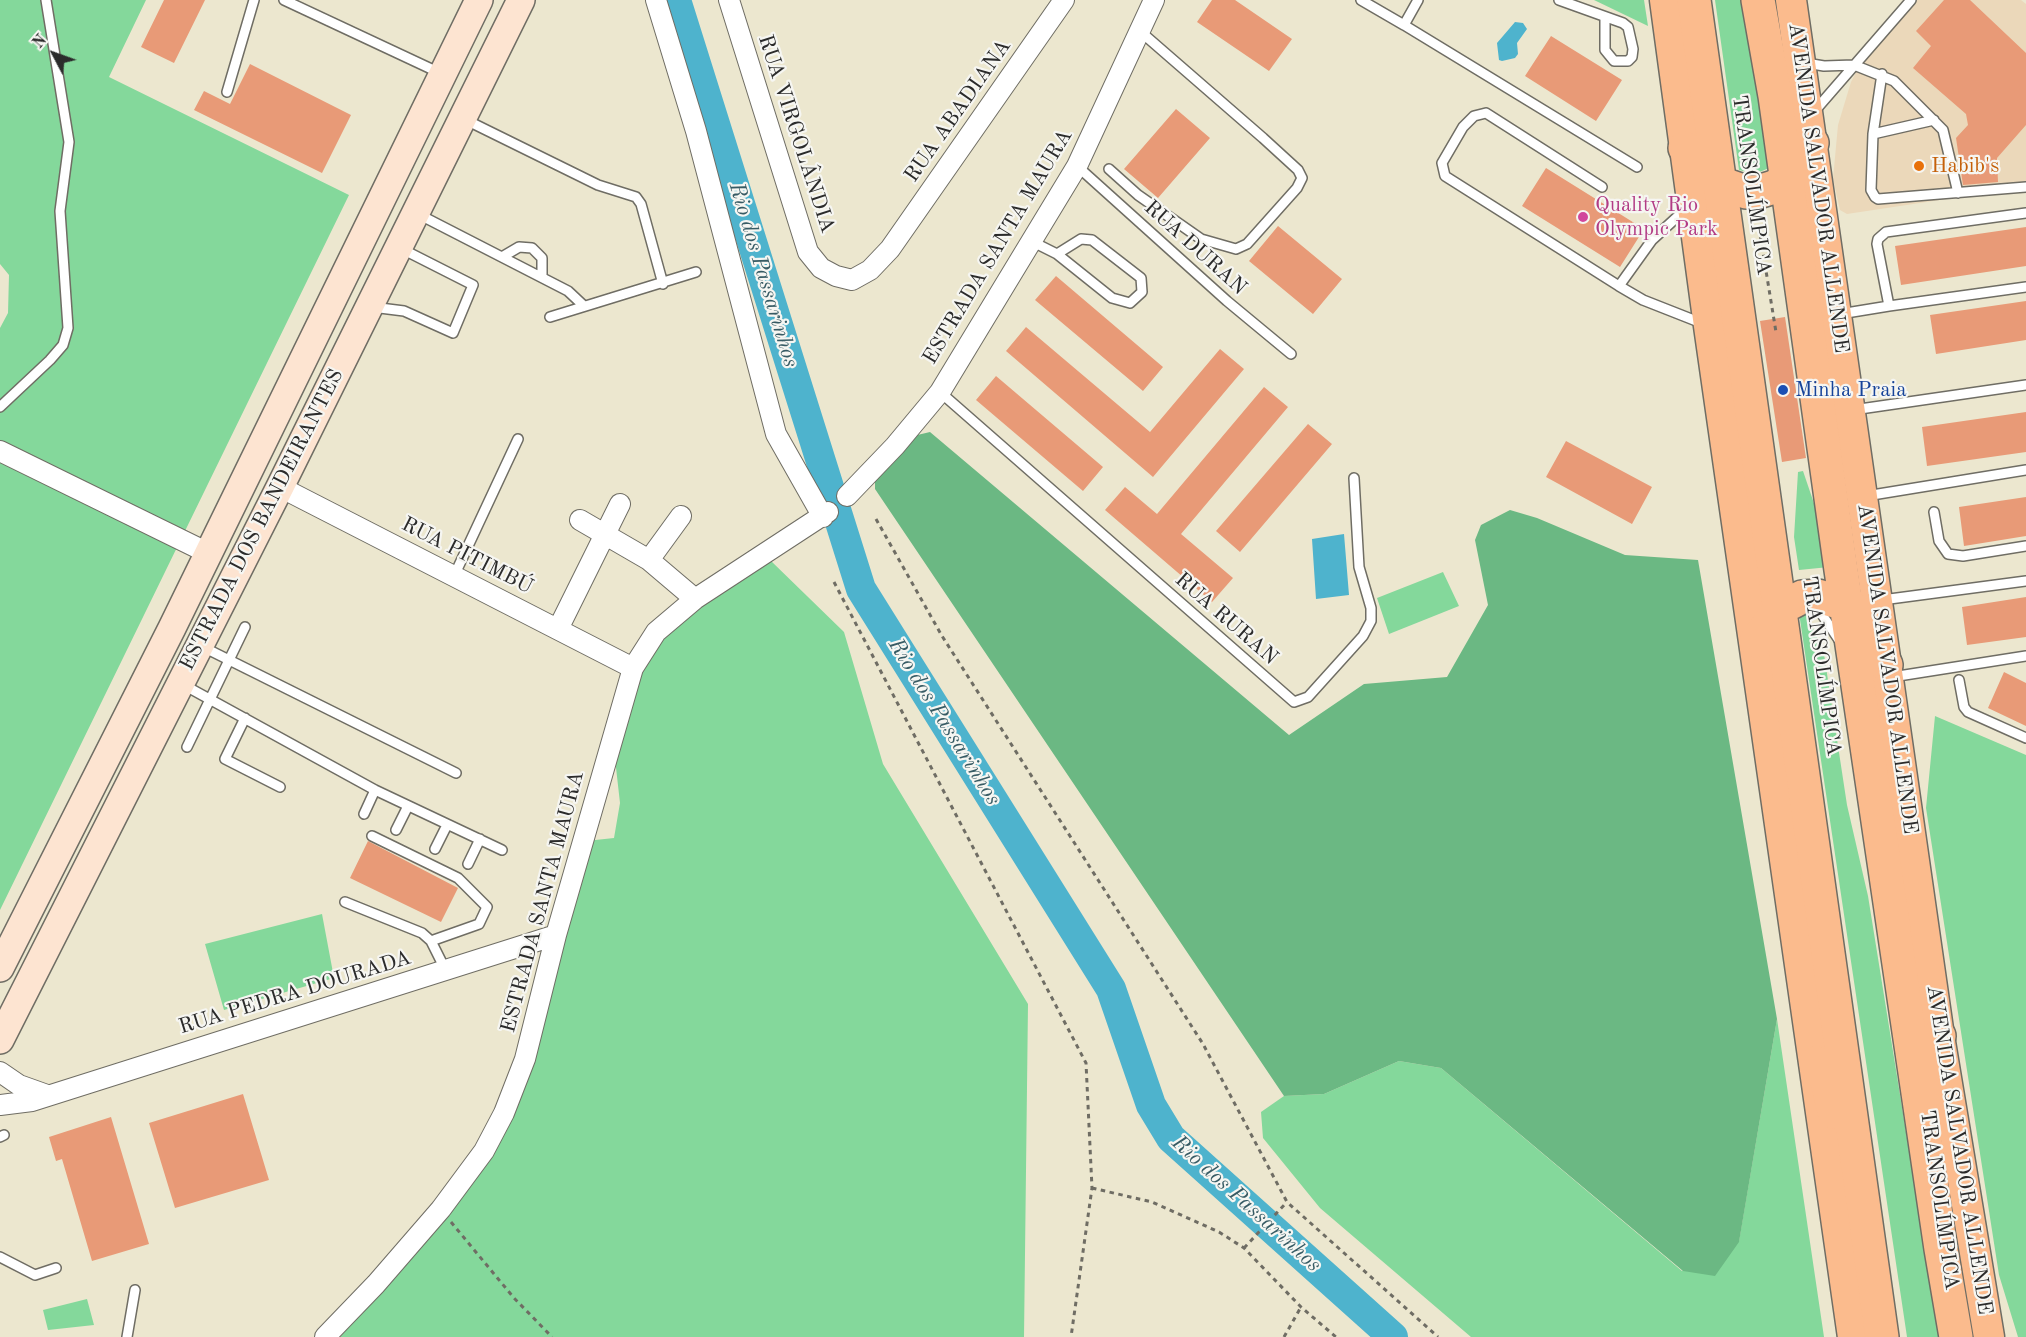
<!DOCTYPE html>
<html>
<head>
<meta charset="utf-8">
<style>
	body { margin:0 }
	#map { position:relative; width:2026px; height:1337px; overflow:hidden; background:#ece7cf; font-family:"Old Standard TT",serif }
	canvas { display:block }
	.north { position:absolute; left:24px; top:24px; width:60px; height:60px; -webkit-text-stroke:4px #f6f6f2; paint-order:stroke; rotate:311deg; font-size:16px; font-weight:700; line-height:24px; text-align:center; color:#2b2b2b }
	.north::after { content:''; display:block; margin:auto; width:21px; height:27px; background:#2b2b2b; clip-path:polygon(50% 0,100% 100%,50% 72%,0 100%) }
</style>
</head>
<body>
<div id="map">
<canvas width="2026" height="1337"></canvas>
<div class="north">N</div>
</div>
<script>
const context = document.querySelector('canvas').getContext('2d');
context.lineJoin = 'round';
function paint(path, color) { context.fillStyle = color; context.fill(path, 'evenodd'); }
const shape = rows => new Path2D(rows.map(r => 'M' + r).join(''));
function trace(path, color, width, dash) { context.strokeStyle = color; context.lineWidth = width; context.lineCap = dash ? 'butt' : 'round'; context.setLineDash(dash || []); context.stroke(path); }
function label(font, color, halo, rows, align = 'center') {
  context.font = font + ' "Old Standard TT",serif'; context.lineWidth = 4.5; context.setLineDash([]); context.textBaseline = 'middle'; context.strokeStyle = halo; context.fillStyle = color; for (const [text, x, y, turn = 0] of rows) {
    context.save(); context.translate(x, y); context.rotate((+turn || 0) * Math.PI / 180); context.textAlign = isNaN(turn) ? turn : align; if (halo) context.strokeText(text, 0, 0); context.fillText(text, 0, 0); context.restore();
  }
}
const built = shape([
	[1917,0,2021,0,2026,4,2026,187,1847,214,1840,210,1833,179,1838,125,1851,82,1861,63]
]);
const green = shape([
	[0,0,146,0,109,77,349,195,0,910,0,328,8,313,9,275,0,264],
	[1594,0,1644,0,1648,26],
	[1715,0,1744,0,1769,168,1755,174,1739,170],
	[1803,471,1822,527,1829,567,1799,570,1794,537,1798,472],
	[770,560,844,632,883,764,1028,1004,1024,1337,340,1337,407,1261,497,1141,586,841,614,838,620,803,613,741,633,669,698,605],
	[1443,572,1459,606,1389,634,1377,598],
	[1798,606,1808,616,1824,654,1847,805,1868,896,1939,1337,1907,1337],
	[1935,716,2026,755,2026,1337,2018,1337,1999,1275,1926,808],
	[322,914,334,978,224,1010,205,944],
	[1777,1019,1824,1337,1471,1337,1320,1208,1263,1138,1261,1112,1284,1096,1324,1094,1399,1061,1441,1068,1682,1271,1739,1241],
	[87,1299,94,1325,48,1330,43,1310]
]);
const forest = shape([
	[930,432,1289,735,1364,684,1447,677,1488,605,1475,540,1481,525,1510,510,1537,518,1625,555,1698,560,1777,1019,1739,1242,1715,1276,1683,1271,1441,1068,1399,1061,1324,1094,1284,1096,875,489,875,473,909,437]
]);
const water = shape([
	[1515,22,1523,23,1527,29,1517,43,1518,54,1515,58,1502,61,1499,60,1497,43],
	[1344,534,1349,595,1316,599,1312,539]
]);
const river = shape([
	[676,0,861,589,1111,989,1151,1105,1171,1138,1393,1337]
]);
const building = shape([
	[164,0,205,0,174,63,141,47],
	[1212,0,1235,0,1292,39,1269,71,1197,22],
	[1944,0,1970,0,2026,53,2026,125,1997,158,1998,182,1963,185,1956,138,1968,125,1966,114,1913,68,1931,46,1916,31],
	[1551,36,1622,80,1596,121,1525,76],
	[250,64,351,115,322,173,194,110,204,91,230,104],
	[1176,109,1210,138,1158,198,1124,169],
	[1546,168,1644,229,1620,267,1522,206],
	[1278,226,1342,279,1313,314,1249,261],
	[2026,227,2026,266,1901,285,1895,246],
	[1056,276,1163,367,1143,391,1035,300],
	[2026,301,2026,340,1936,354,1930,315],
	[1785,317,1806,458,1782,462,1760,321],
	[1026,327,1150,432,1220,349,1244,369,1153,477,1006,351],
	[996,376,1103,467,1083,491,976,400],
	[1264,387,1288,407,1181,534,1233,578,1212,602,1105,510,1125,487,1157,514],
	[2026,412,2026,452,1927,466,1922,427],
	[1308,424,1332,444,1240,552,1216,531],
	[1566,441,1652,487,1632,524,1546,477],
	[2026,497,2026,536,1964,546,1959,507],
	[2026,597,2026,637,1967,645,1962,607],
	[2004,672,2026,683,2026,726,1988,708],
	[368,841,458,888,441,922,350,878],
	[243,1094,269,1180,175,1208,149,1123],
	[111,1117,149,1244,92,1261,62,1159,56,1161,49,1137]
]);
const path = shape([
	[1759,228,1776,332],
	[876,519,942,636,1203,1044,1287,1202,1438,1337],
	[834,582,1086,1063,1092,1188,1071,1337],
	[1092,1188,1152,1202,1219,1232,1244,1248,1301,1307,1336,1337],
	[451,1222,514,1298,552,1337],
	[1244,1248,1287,1202],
	[1284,1337,1301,1307]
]);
const lane = shape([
	[284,0,440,73],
	[1361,0,1404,25],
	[1418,0,1404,25,1637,167],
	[1559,0,1623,23,1628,27,1633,49,1632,57,1628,61,1614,61,1605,50,1605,17],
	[1806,63,1824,66,1854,65,1894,81,1943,130,1958,193],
	[1882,74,1873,134,1871,190,1875,197,1878,199,2026,187],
	[227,92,254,0],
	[1812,114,1911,0],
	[466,120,598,185,636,197,641,204,663,284],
	[1873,134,1934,120],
	[1077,166,1227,301,1291,354],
	[1109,169,1138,195,1201,239,1236,249,1247,244,1297,188,1302,178,1298,170,1263,138,1141,32],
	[1602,187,1486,113,1474,116,1463,127,1442,163,1445,176,1619,286,1643,300,1704,324],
	[418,214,568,291,584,306],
	[1031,241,1057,254,1112,298,1130,303,1142,292,1141,278,1092,240,1081,239,1057,254],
	[502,257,519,247,532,248,542,258,542,277],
	[1619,286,1652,240,1688,207],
	[1889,306,2026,287],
	[372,307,404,311,453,333,473,285,400,248],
	[1840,314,1889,306,1877,244,1878,239,1886,232,2026,213],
	[550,317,696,272],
	[940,392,1294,702,1308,697,1363,636,1371,621,1371,608,1359,567,1354,478],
	[0,407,50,360,63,345,68,328,60,211,69,142,46,0],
	[1853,410,2026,385],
	[1866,496,2026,470],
	[1934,512,1939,541,1948,554,1963,556,2026,546],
	[454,576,518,439],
	[1882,600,2026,581],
	[1817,607,1839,640],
	[203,647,456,773],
	[1892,677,2026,656],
	[1959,680,1964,707,1968,712,2026,738],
	[182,684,375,790,502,850],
	[245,718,225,759,280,787],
	[187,747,245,627],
	[364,814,375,790],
	[396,830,408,806],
	[372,836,458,878,487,907,479,924,431,941],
	[435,849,447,825],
	[468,864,480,839],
	[345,902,422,933,431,941,446,971],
	[0,1137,4,1135],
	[0,1257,35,1275,56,1268],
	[127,1337,135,1290]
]);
const street = shape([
	[656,0,696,131,776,434,823,517],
	[729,0,808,252,821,268,836,276,852,280,870,270,890,249,1064,0],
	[0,451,208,553],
	[280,487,633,668],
	[847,496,895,446,940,392,1077,166,1154,0],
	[580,520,649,560,681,516],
	[649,560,695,599],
	[558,629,620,504],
	[0,1072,19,1085,47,1095],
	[0,1105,32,1101,556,935],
	[325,1337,376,1284,441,1209,484,1151,504,1113,525,1059,556,935,633,668,656,632,695,599,828,512]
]);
const secondary = shape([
	[0,968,172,628,479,0],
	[0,1040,280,487,521,0]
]);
const primary = shape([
	[1665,0,1709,326,1853,1337],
	[1791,0,1939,1036,1989,1337]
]);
const highway = shape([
	[1694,0,1882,1337],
	[1758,0,1775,96,1841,570,1941,1249,1956,1337],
	[1685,148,1720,183,1746,192,1758,192,1774,187,1786,180,1800,165,1812,143],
	[1756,641,1781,608,1802,597,1818,596,1848,605,1857,612,1886,665],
	[1816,1063,1826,1078,1834,1112],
	[1935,1088,1932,1062,1933,1049,1939,1036]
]);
const markers = [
	[1919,166,6,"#e8710a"],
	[1583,217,6,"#d1479c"],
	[1783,390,6,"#1a4fb4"]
];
const streetNames = [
	["RUA ABADIANA",958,111,-55],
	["RUA VIRGOLÂNDIA",796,134,72],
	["TRANSOLÍMPICA",1751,185,82],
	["AVENIDA SALVADOR ALLENDE",1818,188,82],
	["ESTRADA SANTA MAURA",998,247,-59],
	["RUA DURAN",1195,248,42],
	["ESTRADA DOS BANDEIRANTES",262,520,-63],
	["RUA PITIMBÚ",467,556,27],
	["RUA RURAN",1226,619,41],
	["TRANSOLÍMPICA",1821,666,82],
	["AVENIDA SALVADOR ALLENDE",1887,669,82],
	["ESTRADA SANTA MAURA",543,902,-75],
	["RUA PEDRA DOURADA",295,993,-17],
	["AVENIDA SALVADOR ALLENDE",1959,1150,81],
	["TRANSOLÍMPICA",1939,1200,82]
];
const foodNames = [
	["Habib's",1931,166]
];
const hotelNames = [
	["Quality Rio",1595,205],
	["Olympic Park",1595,229]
];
const transitNames = [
	["Minha Praia",1795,390]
];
const waterNames = [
	["Rio dos Passarinhos",763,275,73],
	["Rio dos Passarinhos",944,722,58],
	["Rio dos Passarinhos",1246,1204,42]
];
paint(built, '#ebd8ba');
paint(green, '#84d89b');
paint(forest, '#6bb883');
paint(water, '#4eb3cd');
trace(river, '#4eb3cd', 30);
paint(building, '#e89a77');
trace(lane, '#6f6d64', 12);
trace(street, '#6f6d64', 22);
trace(secondary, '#6f6d64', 30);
trace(primary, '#6f6d64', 33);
trace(highway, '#6f6d64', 36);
trace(path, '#6f6d64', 3, [4.5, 4.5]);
trace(lane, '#fff', 9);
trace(street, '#fff', 20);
trace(secondary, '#fde4d1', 27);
trace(primary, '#fbbb8d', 30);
trace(highway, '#fbbb8d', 33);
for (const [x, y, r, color] of markers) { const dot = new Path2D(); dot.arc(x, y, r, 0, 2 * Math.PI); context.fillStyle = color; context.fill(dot); trace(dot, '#f6f6f2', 2); }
label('21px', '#2b2b2b', '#f6f6f2', streetNames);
label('21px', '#c56008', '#f6f6f2', foodNames, 'left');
label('21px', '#b23c85', '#f6f6f2', hotelNames, 'left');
label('21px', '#164399', '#f6f6f2', transitNames, 'left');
label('italic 22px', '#375b64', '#f6f6f2', waterNames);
</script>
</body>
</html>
